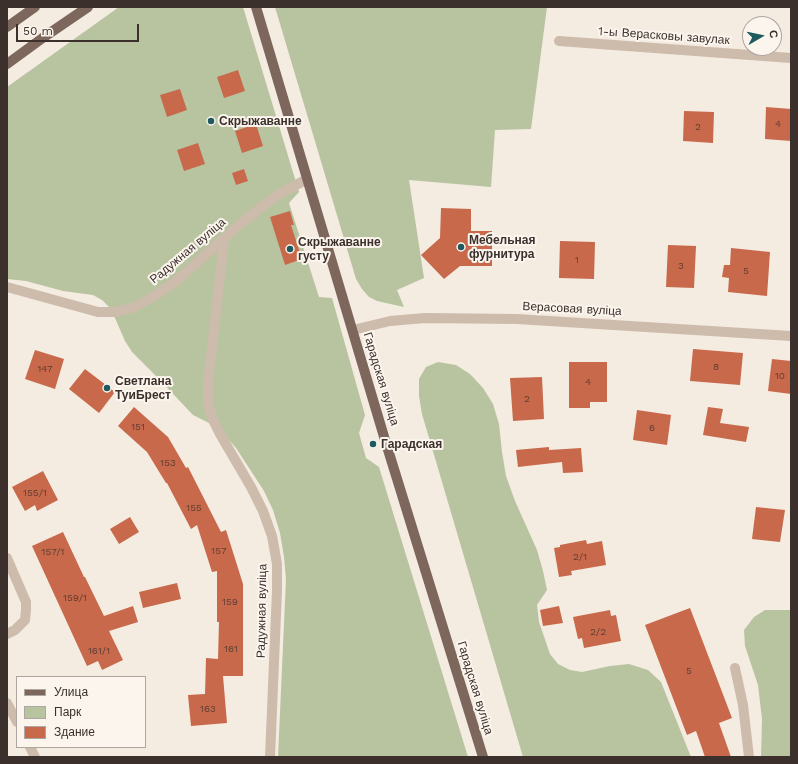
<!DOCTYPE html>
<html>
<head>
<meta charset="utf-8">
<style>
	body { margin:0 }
	#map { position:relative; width:798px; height:764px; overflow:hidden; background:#f4ebe1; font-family:"Work Sans",sans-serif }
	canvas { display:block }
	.frame { position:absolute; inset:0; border:8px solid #3b302b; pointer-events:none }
	.legend { position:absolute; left:16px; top:676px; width:130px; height:72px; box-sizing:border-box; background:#fbf5ee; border:1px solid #aea6a0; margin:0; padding:5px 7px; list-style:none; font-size:12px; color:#3b302b }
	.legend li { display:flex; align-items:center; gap:8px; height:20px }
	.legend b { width:20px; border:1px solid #aea6a0 }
	.north { position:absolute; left:742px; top:16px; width:40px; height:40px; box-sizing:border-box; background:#fbf5ee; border:1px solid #aea6a0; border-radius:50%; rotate:81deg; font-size:11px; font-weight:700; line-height:16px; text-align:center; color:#3b302b }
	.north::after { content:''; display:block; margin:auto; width:14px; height:18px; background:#1f5a5e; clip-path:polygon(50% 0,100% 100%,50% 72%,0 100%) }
	.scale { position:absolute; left:16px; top:24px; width:123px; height:18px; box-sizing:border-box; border:2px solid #3b302b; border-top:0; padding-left:5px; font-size:12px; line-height:14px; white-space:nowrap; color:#3b302b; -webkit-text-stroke:3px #fbf5ee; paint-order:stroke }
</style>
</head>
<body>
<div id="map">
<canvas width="798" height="764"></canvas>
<div class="frame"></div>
<ul class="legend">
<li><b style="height:5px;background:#7d675c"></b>Улица</li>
<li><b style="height:11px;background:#b8c4a0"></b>Парк</li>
<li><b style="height:11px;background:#c8694b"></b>Здание</li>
</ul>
<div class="north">С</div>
<div class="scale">50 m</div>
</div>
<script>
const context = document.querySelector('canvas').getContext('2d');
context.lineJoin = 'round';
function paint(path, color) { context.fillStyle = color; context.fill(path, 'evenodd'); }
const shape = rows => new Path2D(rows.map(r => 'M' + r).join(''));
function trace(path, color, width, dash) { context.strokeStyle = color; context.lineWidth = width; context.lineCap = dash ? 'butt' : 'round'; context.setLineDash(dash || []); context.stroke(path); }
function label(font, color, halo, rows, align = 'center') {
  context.font = font + ' "Work Sans",sans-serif'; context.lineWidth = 4; context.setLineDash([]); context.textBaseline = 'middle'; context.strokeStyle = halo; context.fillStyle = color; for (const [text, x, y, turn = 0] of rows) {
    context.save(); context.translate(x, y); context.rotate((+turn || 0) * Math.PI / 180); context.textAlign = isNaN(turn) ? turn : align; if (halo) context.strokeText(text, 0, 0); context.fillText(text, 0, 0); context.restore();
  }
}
const green = shape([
	[119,7,243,7,299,192,289,203,319,297,332,298,365,415,359,433,366,458,379,467,468,757,278,757,286,579,284,557,280,533,273,510,264,491,236,448,228,439,222,433,209,423,193,415,159,379,132,352,125,341,115,318,110,308,102,300,93,295,63,291,26,281,7,279,7,87],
	[275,7,547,7,531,129,495,130,491,187,409,180,424,278,397,290,404,307,377,301,369,297,362,289,356,279],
	[438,362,456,365,470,374,483,388,493,404,499,424,502,452,506,476,515,501,537,550,543,571,547,590,537,605,539,622,550,654,558,664,570,670,582,672,610,666,629,664,648,670,661,682,691,757,523,757,422,414,419,396,419,379,426,367],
	[765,610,791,610,791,757,761,757,762,719,758,685,745,646,744,630,754,617]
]);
const building = shape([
	[238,70,245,91,224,98,217,77],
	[180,89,187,110,167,117,160,95],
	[766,107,791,109,791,141,765,139],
	[684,111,714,112,713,143,683,141],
	[256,124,263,146,242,153,235,131],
	[198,143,205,164,184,171,177,150],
	[244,169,248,181,236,185,232,173],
	[441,208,471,209,471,231,492,231,492,266,460,266,444,279,421,255,440,238],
	[290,211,294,225,291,225,302,259,285,265,270,217],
	[560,241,595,242,594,279,559,278],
	[668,245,696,246,694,288,666,287],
	[731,248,770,252,767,296,728,292,729,278,722,277,724,265,730,265],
	[693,349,743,353,740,385,690,381],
	[35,350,64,359,55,389,25,379],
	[772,359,791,361,791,394,768,391],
	[569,362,607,362,607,402,590,402,590,408,569,408],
	[85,369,115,392,99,413,69,389],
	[542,377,544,419,513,421,510,378],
	[134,407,168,437,186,468,188,467,221,532,226,530,243,584,243,676,223,676,227,723,191,726,188,695,205,694,206,658,218,659,219,622,217,622,217,571,212,572,197,525,191,529,167,483,166,483,147,452,118,426],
	[708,407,723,409,720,423,749,427,746,442,703,435],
	[637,410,671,415,667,445,633,440],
	[549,447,549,450,581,448,583,472,563,473,562,462,518,467,516,450],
	[43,471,58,500,37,511,35,505,25,511,12,487],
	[756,507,785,510,780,542,752,539],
	[130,517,139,532,119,544,110,529],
	[63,532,84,577,85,577,104,616,133,606,138,622,109,631,123,660,102,670,98,661,87,666,32,546],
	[586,540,587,544,602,541,606,565,571,571,572,575,559,577,554,548,560,547,560,545],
	[177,583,181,599,143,608,139,592],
	[559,606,563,623,543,626,540,610],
	[690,608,732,718,719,723,731,757,705,757,696,731,687,735,645,625],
	[610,610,611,616,616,615,621,641,584,648,582,638,578,639,573,617]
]);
const minor = shape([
	[559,41,791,58],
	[224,239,208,384,208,401,212,418,220,434,251,487,263,511,272,536,277,564,277,591,270,757],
	[7,287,98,312,116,312,135,307,154,296,175,282,238,226,264,205,278,195,307,179],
	[353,330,390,321,425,318,517,319,791,336],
	[7,558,26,602,26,610,25,620,15,630,7,634],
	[735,668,743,705,749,757],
	[7,703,17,722],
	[30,747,35,757]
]);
const major = shape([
	[256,7,385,440,483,757],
	[7,27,35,7],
	[7,64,44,37,88,7]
]);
const markers = [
	[211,121,4,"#1f5a5e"],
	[461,247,4,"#1f5a5e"],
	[290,249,4,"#1f5a5e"],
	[107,388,4,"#1f5a5e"],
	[373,444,4,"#1f5a5e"]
];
const numberNames = [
	["4",778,124],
	["2",698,127],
	["1",577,260],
	["3",681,266],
	["5",746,271],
	["8",716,367],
	["147",45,369],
	["10",780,376],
	["4",588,382],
	["2",527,399],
	["151",138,427],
	["6",652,428],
	["153",168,463],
	["155/1",35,493],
	["155",194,508],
	["157",219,551],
	["157/1",53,552],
	["2/1",580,557],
	["159/1",75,598],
	["159",230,602],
	["2/2",598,632],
	["161",231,649],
	["161/1",99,651],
	["5",689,671],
	["163",208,709]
];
const streetNames = [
	["1-ы Верасковы завулак",664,36,4],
	["Радужная вуліца",188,251,-40],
	["Верасовая вуліца",572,309,3],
	["Гарадская вуліца",381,379,73],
	["Радужная вуліца",262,611,-89],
	["Гарадская вуліца",475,688,73]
];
const poiNames = [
	["Скрыжаванне",219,121],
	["Мебельная",469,240],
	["фурнитура",469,254],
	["Скрыжаванне",298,242],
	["густу",298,256],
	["Светлана",115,381],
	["ТуиБрест",115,395],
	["Гарадская",381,444]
];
paint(green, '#b8c4a0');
paint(building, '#c8694b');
trace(minor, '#cdbbac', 10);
trace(major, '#7d675c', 10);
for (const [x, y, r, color] of markers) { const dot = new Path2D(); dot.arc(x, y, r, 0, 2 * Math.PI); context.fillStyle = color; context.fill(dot); trace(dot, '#fbf5ee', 1.5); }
label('10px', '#5e3e33', null, numberNames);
label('12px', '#3b302b', '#fbf5ee', streetNames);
label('bold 12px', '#3b302b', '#fbf5ee', poiNames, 'left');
</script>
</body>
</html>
